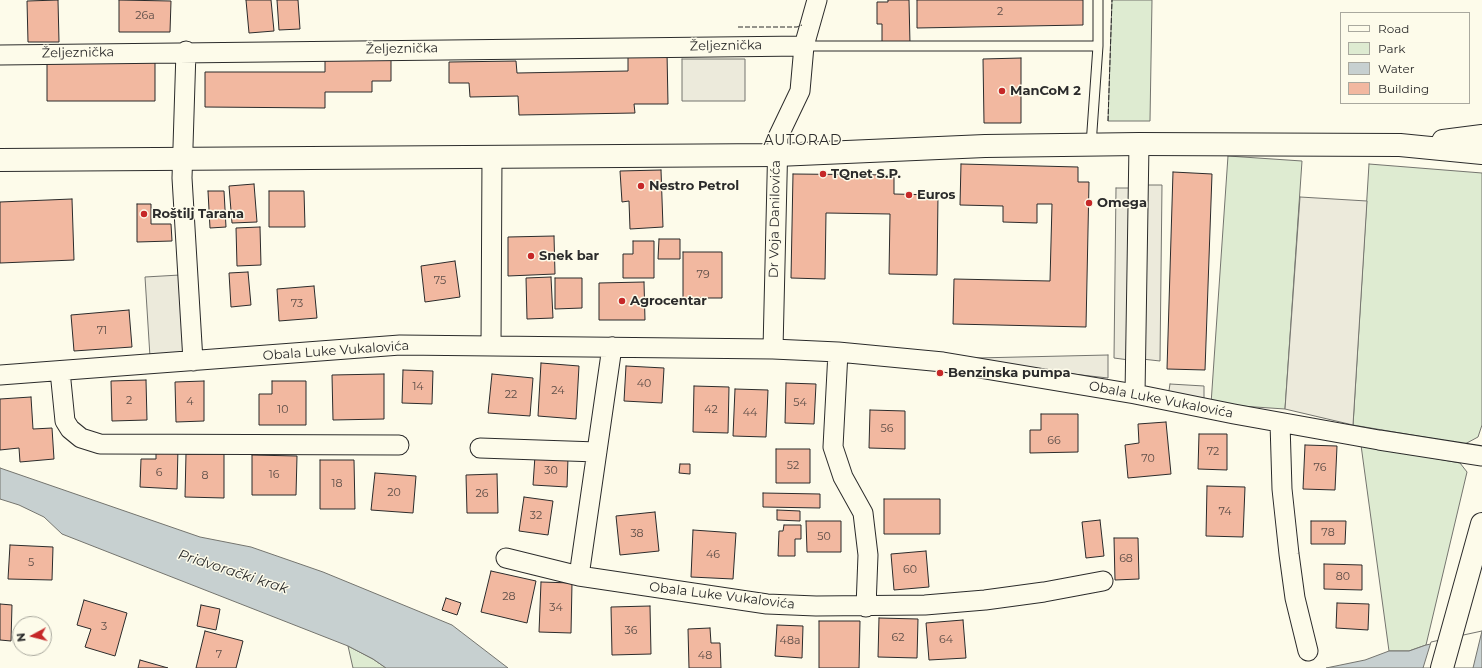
<!DOCTYPE html>
<html>
<head>
<meta charset="utf-8">
<style>
	body { margin:0 }
	#map { position:relative; width:1482px; height:668px; overflow:hidden; background:#fdfbea; font-family:Montserrat,sans-serif }
	canvas { display:block }
	.legend { position:absolute; left:1340px; top:12px; width:130px; height:92px; box-sizing:border-box; background:#fdfbea; border:1px solid #a9a89e; margin:0; padding:5px 7px; list-style:none; font-size:12px; color:#2b2b2b }
	.legend li { display:flex; align-items:center; gap:8px; height:20px }
	.legend b { width:20px; border:1px solid #a9a89e }
	.north { position:absolute; left:12px; top:616px; width:40px; height:40px; box-sizing:border-box; background:#fdfbea; border:1px solid #a9a89e; border-radius:50%; rotate:263deg; font-size:11px; font-weight:700; line-height:16px; text-align:center; color:#2b2b2b }
	.north::after { content:''; display:block; margin:auto; width:14px; height:18px; background:#c62828; clip-path:polygon(50% 0,100% 100%,50% 72%,0 100%) }
</style>
</head>
<body>
<div id="map">
<canvas width="1482" height="668"></canvas>
<ul class="legend">
<li><b style="height:5px;background:#fdfbea"></b>Road</li>
<li><b style="height:11px;background:#deebd1"></b>Park</li>
<li><b style="height:11px;background:#c7d0d0"></b>Water</li>
<li><b style="height:11px;background:#f2b8a0"></b>Building</li>
</ul>
<div class="north">N</div>
</div>
<script>
const context = document.querySelector('canvas').getContext('2d');
context.lineJoin = 'round';
function paint(path, color) { context.fillStyle = color; context.fill(path, 'evenodd'); }
const shape = rows => new Path2D(rows.map(r => 'M' + r).join(''));
function trace(path, color, width, dash) { context.strokeStyle = color; context.lineWidth = width; context.lineCap = dash ? 'butt' : 'round'; context.setLineDash(dash || []); context.stroke(path); }
function label(font, color, halo, rows, align = 'center') {
  context.font = font + ' Montserrat,sans-serif'; context.lineWidth = 3; context.setLineDash([]); context.textBaseline = 'middle'; context.strokeStyle = halo; context.fillStyle = color; for (const [text, x, y, turn = 0] of rows) {
    context.save(); context.translate(x, y); context.rotate((+turn || 0) * Math.PI / 180); context.textAlign = isNaN(turn) ? turn : align; if (halo) context.strokeText(text, 0, 0); context.fillText(text, 0, 0); context.restore();
  }
}
const green = shape([
	[1112,0,1152,0,1150,121,1108,121,1112,0],
	[1228,156,1302,161,1285,409,1211,404,1228,156],
	[1369,164,1482,173,1482,425,1478,437,1465,444,1353,425,1369,164],
	[1361,445,1460,463,1467,472,1426,645,1409,651,1389,651,1361,445],
	[348,646,373,659,386,668,353,668,348,646]
]);
const parking = shape([
	[682,59,745,59,745,101,682,101,682,59],
	[1145,185,1162,185,1160,361,1142,359,1145,185],
	[1116,188,1132,188,1129,360,1114,358,1116,188],
	[1300,197,1367,201,1353,425,1285,409,1300,197],
	[180,275,184,355,150,357,145,277,180,275],
	[1108,355,1108,378,975,363,976,358,1108,355],
	[1170,384,1204,386,1204,403,1168,397,1170,384]
]);
const water = shape([
	[0,468,200,537,251,547,323,572,452,625,508,668,386,668,373,659,348,646,62,534,44,517,19,505,0,499,0,468],
	[1482,633,1482,668,1326,668,1365,660,1389,651,1409,651,1426,645,1482,633]
]);
const pier = shape([
	[1482,631,1473,668,1423,668,1431,642,1482,631]
]);
const building = shape([
	[58,0,59,42,28,42,27,1,58,0],
	[119,0,171,1,170,32,119,32,119,0],
	[246,0,271,0,274,31,249,33,246,0],
	[277,0,298,0,300,29,279,30,277,0],
	[888,0,909,0,910,44,882,44,882,24,877,24,877,2,888,2,888,0],
	[917,0,1083,0,1083,25,917,28,917,0],
	[667,52,668,104,634,104,635,113,519,115,518,96,470,97,469,83,449,83,449,62,516,61,517,73,628,71,628,53,667,52],
	[155,58,155,101,47,101,47,59,155,58],
	[1021,58,1021,123,984,123,983,59,1021,58],
	[325,59,391,60,391,81,372,81,372,92,325,92,325,108,205,107,205,72,325,72,325,59],
	[961,164,1078,167,1078,182,1089,182,1086,327,953,324,954,279,1050,281,1052,204,1037,204,1037,223,1003,222,1003,206,960,205,961,164],
	[661,170,663,227,630,229,629,201,622,202,620,171,661,170],
	[1173,172,1212,174,1205,370,1167,369,1173,172],
	[793,174,894,175,894,194,938,195,937,275,889,274,890,214,826,213,825,279,791,278,793,174],
	[254,184,257,222,232,223,229,186,254,184],
	[208,191,224,191,226,227,210,228,208,191],
	[269,191,304,191,305,227,269,227,269,191],
	[72,199,74,260,0,263,0,202,72,199],
	[137,204,151,204,151,224,171,224,172,241,137,242,137,204],
	[260,227,261,265,237,266,236,228,260,227],
	[554,236,555,274,508,276,508,237,554,236],
	[659,239,680,239,680,259,658,259,659,239],
	[633,241,654,241,654,278,623,278,623,254,633,254,633,241],
	[683,252,722,252,722,298,683,298,683,252],
	[455,261,460,297,425,302,421,266,455,261],
	[248,272,251,305,231,307,229,273,248,272],
	[551,277,553,318,527,319,526,278,551,277],
	[555,278,582,278,582,308,555,309,555,278],
	[644,282,645,320,599,320,599,283,644,282],
	[314,286,317,318,279,321,277,289,314,286],
	[129,310,132,347,74,351,71,315,129,310],
	[541,363,579,366,576,419,538,416,541,363],
	[626,366,664,368,662,403,624,401,626,366],
	[403,370,433,371,432,404,402,403,403,370],
	[384,374,384,419,333,420,332,375,384,374],
	[492,374,533,378,530,416,488,413,492,374],
	[146,380,147,420,112,421,111,381,146,380],
	[204,381,204,421,176,422,175,382,204,381],
	[272,381,306,381,306,425,259,425,259,394,272,394,272,381],
	[786,383,816,384,814,424,785,423,786,383],
	[694,386,729,387,728,433,693,432,694,386],
	[735,389,768,390,766,437,733,436,735,389],
	[31,397,33,429,52,428,54,459,20,462,19,448,0,450,0,399,31,397],
	[870,410,905,411,905,449,869,448,870,410],
	[1041,414,1078,414,1078,452,1030,453,1030,430,1041,430,1041,414],
	[1166,422,1171,474,1128,478,1125,445,1139,443,1138,424,1166,422],
	[1199,434,1227,434,1227,470,1198,469,1199,434],
	[1305,445,1337,446,1335,490,1303,489,1305,445],
	[156,447,178,448,177,489,140,487,141,459,156,459,156,447],
	[776,449,810,449,810,483,776,483,776,449],
	[186,454,224,454,224,498,185,497,186,454],
	[252,455,297,456,296,495,252,495,252,455],
	[535,456,568,458,567,487,533,485,535,456],
	[320,460,354,460,355,509,320,509,320,460],
	[680,464,690,464,690,474,679,473,680,464],
	[375,473,416,476,413,513,371,510,375,473],
	[497,474,498,513,467,513,466,475,497,474],
	[1207,486,1245,487,1243,537,1206,536,1207,486],
	[763,493,820,494,820,508,763,507,763,493],
	[524,497,553,501,548,535,519,531,524,497],
	[884,499,940,499,940,534,884,534,884,499],
	[777,510,800,511,800,521,777,520,777,510],
	[655,512,659,551,620,555,616,516,655,512],
	[1100,520,1104,556,1086,558,1082,522,1100,520],
	[806,521,841,521,841,552,807,552,806,521],
	[1311,521,1346,521,1345,544,1311,544,1311,521],
	[784,525,801,525,801,539,795,539,795,556,778,556,779,531,783,531,784,525],
	[693,530,736,533,733,579,691,577,693,530],
	[1114,538,1138,538,1139,579,1115,580,1114,538],
	[10,545,53,547,52,580,8,579,10,545],
	[926,551,929,587,894,590,891,554,926,551],
	[1324,564,1362,565,1362,590,1324,589,1324,564],
	[491,571,536,581,527,623,481,612,491,571],
	[541,582,572,583,571,633,539,632,541,582],
	[446,598,461,603,457,615,442,610,446,598],
	[84,600,127,613,115,656,85,647,91,629,77,625,84,600],
	[1337,603,1369,604,1368,630,1336,628,1337,603],
	[0,604,12,605,11,641,0,640,0,604],
	[201,605,220,609,216,630,197,626,201,605],
	[650,606,651,654,612,655,611,607,650,606],
	[879,618,918,619,917,658,878,657,879,618],
	[963,620,966,658,929,660,926,623,963,620],
	[819,621,860,621,859,668,819,668,819,621],
	[777,625,803,626,802,658,775,656,777,625],
	[710,628,711,643,720,643,721,668,689,668,688,629,710,628],
	[205,631,243,641,236,668,196,668,205,631],
	[140,660,168,668,138,668,140,660]
]);
const service = shape([
	[804,46,1098,46],
	[1091,145,1098,46,1098,0]
]);
const minor = shape([
	[186,51,182,178,193,361],
	[0,55,804,46],
	[491,345,492,156],
	[773,349,778,137,800,91,804,46,817,0],
	[838,352,833,447,843,477,863,513,868,555,866,607],
	[60,371,65,421,70,429,81,438,100,444,399,445],
	[0,375,400,345,773,349,838,352,943,362,1135,394,1234,414,1379,440,1482,456],
	[1135,394,1139,144],
	[1280,423,1282,489,1289,554,1295,598,1308,651],
	[480,448,597,452],
	[506,558,579,576,767,604,816,606,925,605,985,600,1044,592,1103,581],
	[579,576,612,347]
]);
const tertiary = shape([
	[1443,141,1482,136],
	[0,160,777,155,985,146,1139,144,1400,145,1482,153]
]);
const primary = shape([
	[1442,668,1482,524]
]);
const fence = shape([
	[738,27,797,27,802,25],
	[1108,121,1112,0]
]);
const markers = [
	[1002,91,4,"#c62828"],
	[823,174,4,"#c62828"],
	[641,186,4,"#c62828"],
	[909,195,4,"#c62828"],
	[1089,203,4,"#c62828"],
	[144,214,4,"#c62828"],
	[531,256,4,"#c62828"],
	[622,301,4,"#c62828"],
	[940,373,4,"#c62828"]
];
const numberNames = [
	["2",1000,12],
	["26a",145,16],
	["79",703,275],
	["75",440,281],
	["73",297,304],
	["71",102,331],
	["40",644,384],
	["14",418,387],
	["24",558,391],
	["22",511,395],
	["2",129,401],
	["4",190,402],
	["54",800,403],
	["10",283,410],
	["42",711,410],
	["44",750,413],
	["56",887,429],
	["66",1054,441],
	["72",1213,452],
	["70",1148,459],
	["52",793,466],
	["76",1320,468],
	["30",551,471],
	["6",159,473],
	["16",274,475],
	["8",205,476],
	["18",337,484],
	["20",394,493],
	["26",482,494],
	["74",1225,512],
	["32",536,516],
	["78",1328,533],
	["38",637,534],
	["50",824,537],
	["46",713,555],
	["68",1126,559],
	["5",31,563],
	["60",910,570],
	["80",1343,577],
	["28",509,597],
	["34",556,608],
	["3",104,627],
	["36",631,631],
	["62",898,638],
	["64",946,640],
	["48a",790,641],
	["7",219,655],
	["48",705,656]
];
const streetNames = [
	["Željeznička",726,46,-1],
	["Željeznička",402,49,-1],
	["Željeznička",78,53,-1],
	["Dr Voja Danilovića",775,219,-89],
	["Obala Luke Vukalovića",336,351,-4],
	["Obala Luke Vukalovića",1161,400,11],
	["Obala Luke Vukalovića",722,596,7]
];
const poiNames = [
	["ManCoM 2",1010,91],
	["TQnet S.P.",831,174],
	["Nestro Petrol",649,186],
	["Euros",917,195],
	["Omega",1097,203],
	["Roštilj Tarana",152,214],
	["Snek bar",539,256],
	["Agrocentar",630,301],
	["Benzinska pumpa",948,373]
];
const neighbourhoodNames = [
	["AUTORAD",803,141]
];
const waterNames = [
	["Pridvorački krak",233,572,18]
];
paint(green, '#deebd1');
trace(green, '#74746e', 1);
paint(parking, '#eceadb');
trace(parking, '#74746e', 1);
paint(water, '#c7d0d0');
trace(water, '#74746e', 1);
paint(pier, '#fdfbea');
trace(pier, '#74746e', 1);
paint(building, '#f2b8a0');
trace(building, '#2b2b2b', 1);
trace(service, '#2b2b2b', 11);
trace(minor, '#2b2b2b', 21);
trace(tertiary, '#2b2b2b', 24);
trace(primary, '#2b2b2b', 24);
trace(service, '#fdfbea', 9);
trace(minor, '#fdfbea', 19);
trace(tertiary, '#fdfbea', 22);
trace(primary, '#fdfbea', 22);
trace(fence, '#2b2b2b', 1, [5, 2]);
for (const [x, y, r, color] of markers) { const dot = new Path2D(); dot.arc(x, y, r, 0, 2 * Math.PI); context.fillStyle = color; context.fill(dot); trace(dot, '#fdfbea', 1.5); }
label('11px', '#5d4e48', null, numberNames);
label('13px', '#2b2b2b', '#fdfbea', streetNames);
label('bold 13px', '#2b2b2b', '#fdfbea', poiNames, 'left');
context.letterSpacing = '1px';
label('14px', '#2b2b2b', '#fdfbea', neighbourhoodNames);
context.letterSpacing = '0px';
label('italic 14px', '#2b2b2b', '#fdfbea', waterNames);
</script>
</body>
</html>
